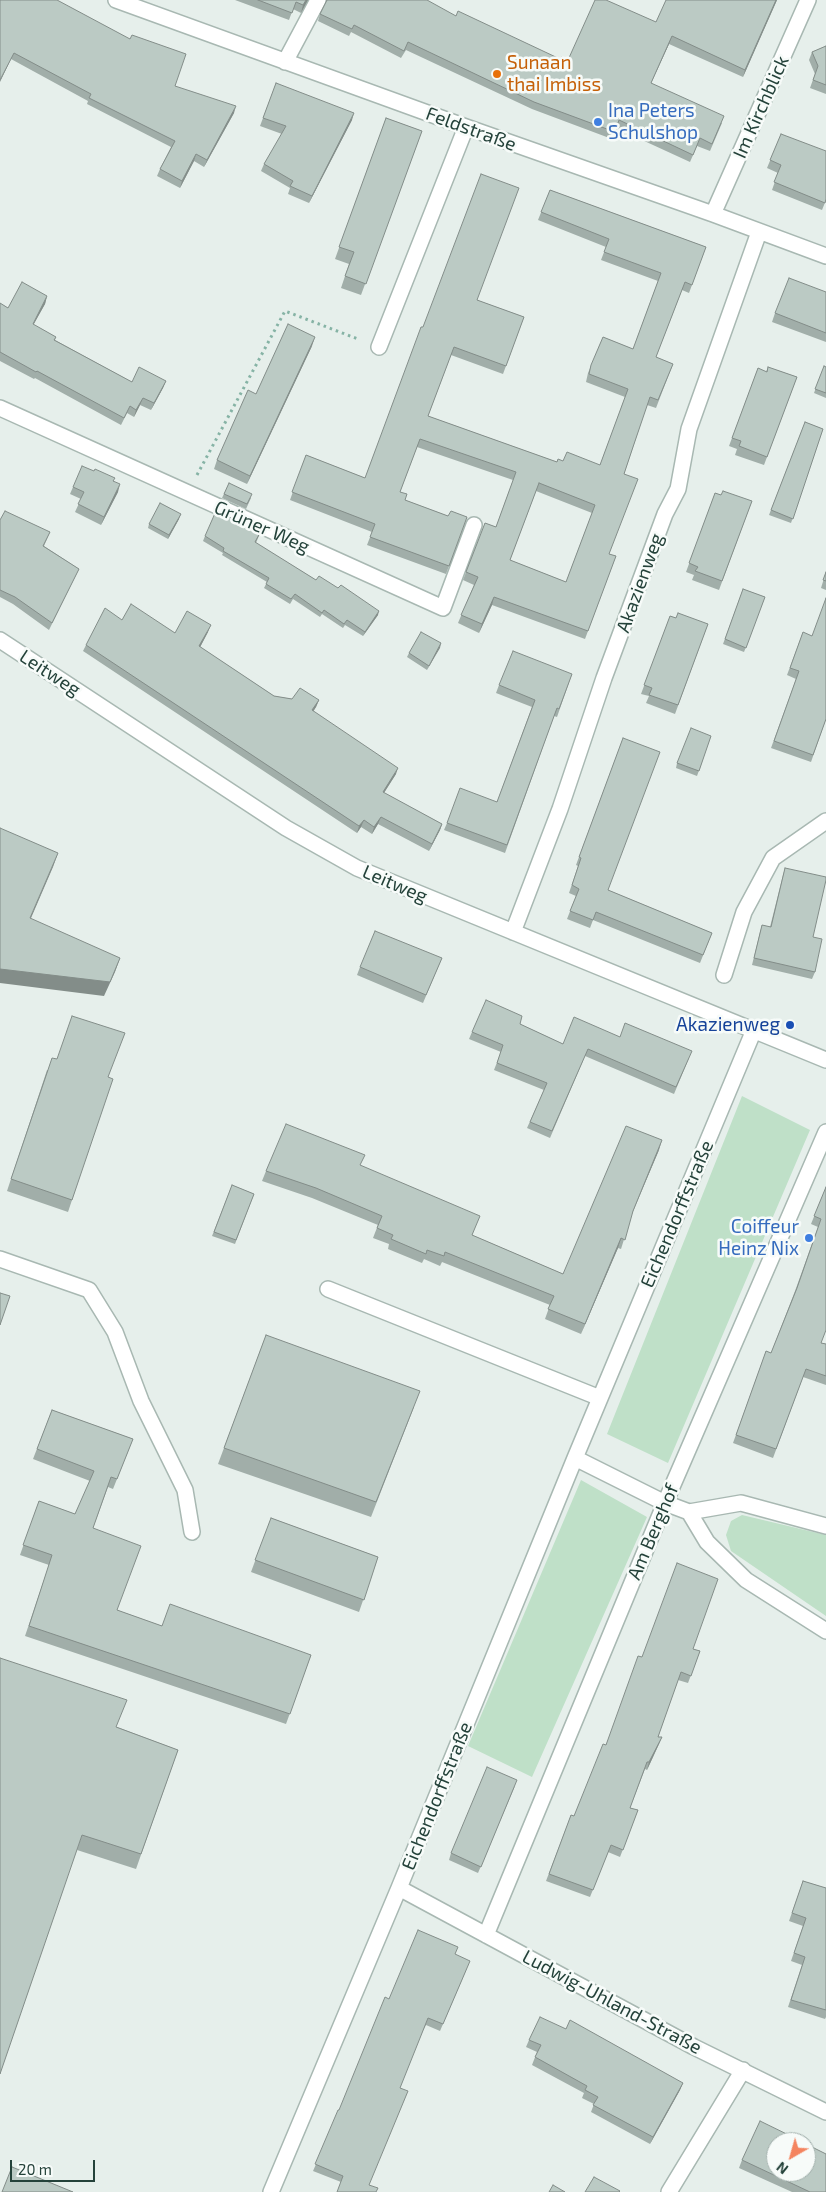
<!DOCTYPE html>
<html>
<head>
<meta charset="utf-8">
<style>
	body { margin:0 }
	#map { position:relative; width:826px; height:2192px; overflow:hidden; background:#e6efeb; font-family:"Exo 2",sans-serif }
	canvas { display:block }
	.north { position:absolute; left:766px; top:2132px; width:50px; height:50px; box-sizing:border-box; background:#f7fbf9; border:1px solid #a3b1ad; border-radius:50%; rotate:218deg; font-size:14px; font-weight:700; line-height:20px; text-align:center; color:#24423a }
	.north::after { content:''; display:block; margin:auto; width:18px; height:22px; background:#f4845f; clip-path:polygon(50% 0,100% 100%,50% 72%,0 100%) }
	.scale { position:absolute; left:10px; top:2160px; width:85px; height:22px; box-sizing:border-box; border:2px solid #24423a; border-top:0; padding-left:6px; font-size:15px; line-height:18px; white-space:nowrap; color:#24423a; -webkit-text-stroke:4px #f7fbf9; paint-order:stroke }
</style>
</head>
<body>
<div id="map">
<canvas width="826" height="2192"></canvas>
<div class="north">N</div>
<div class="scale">20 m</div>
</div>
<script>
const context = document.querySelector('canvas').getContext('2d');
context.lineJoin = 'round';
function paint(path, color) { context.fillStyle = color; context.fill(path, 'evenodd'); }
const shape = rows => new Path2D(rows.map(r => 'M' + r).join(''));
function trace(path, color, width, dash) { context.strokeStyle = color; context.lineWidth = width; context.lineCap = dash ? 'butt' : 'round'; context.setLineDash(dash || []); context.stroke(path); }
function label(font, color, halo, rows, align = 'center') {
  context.font = font + ' "Exo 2",sans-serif'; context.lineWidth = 5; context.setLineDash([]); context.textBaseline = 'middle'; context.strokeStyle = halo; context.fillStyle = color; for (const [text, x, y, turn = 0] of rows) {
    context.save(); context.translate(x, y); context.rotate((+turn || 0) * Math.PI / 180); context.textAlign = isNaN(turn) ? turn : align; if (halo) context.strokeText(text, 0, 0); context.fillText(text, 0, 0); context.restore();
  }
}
const green = shape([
	[742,1096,810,1130,668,1463,607,1434],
	[581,1480,647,1517,532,1777,468,1746],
	[742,1515,826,1535,826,1616,731,1551,726,1535,731,1521]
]);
const path = shape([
	[197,475,285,311,358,339]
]);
const minor = shape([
	[116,0,466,127,713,214,826,256],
	[285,62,318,0],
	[713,214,808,0],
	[379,347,466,127],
	[0,408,443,608,474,525],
	[0,640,286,828,357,868,826,1060],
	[513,932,560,809,604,678,665,514,678,489,689,429,759,232],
	[724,975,744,912,773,858,826,821],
	[0,1259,89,1290,115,1332,141,1401,185,1490,192,1532],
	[328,1289,600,1398],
	[575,1458,665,1503,689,1512,741,1503,826,1526],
	[689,1512,707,1542,746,1580,826,1631],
	[399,1888,694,2047,826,2112],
	[486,1935,665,1503,826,1132],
	[271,2192,399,1888,575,1458,754,1030],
	[669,2192,743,2070]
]);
const wall = shape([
	[0,0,175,86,234,113,204,167,194,161,180,188,157,176,160,169,171,147,87,104,88,101,11,59],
	[235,0,308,0,301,13,293,9,289,20],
	[777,0,743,77,669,44,651,83,722,123,710,151,697,146,690,162,616,128,612,139,532,109,406,50,401,58,351,32,349,36,318,21,320,14,456,16,560,59,568,60,656,22],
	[826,46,826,94,810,88,815,74,809,60,812,52],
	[276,83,352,120,309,203,288,194,290,188,261,171,264,164,282,134,260,126],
	[386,118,422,131,361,295,341,288,349,264,335,259],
	[781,134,826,200,822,210,772,190,778,173,767,168],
	[550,190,706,247,689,293,682,290,656,357,673,364,656,408,647,405,624,474,609,554,616,556,585,639,492,605,479,633,458,623,474,585,463,580,485,523,496,527,513,480,417,447,400,492,405,500,448,516,467,517,446,574,367,545,372,532,290,500,306,455,365,478,423,327,477,300,524,317,503,374,451,355,428,416,557,462,563,461,600,465,625,397,586,382,588,373,603,337,633,349,658,281,601,260,606,247,538,220],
	[536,491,592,513,566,582,510,560],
	[826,292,826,342,772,322,775,313],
	[47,296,45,304,33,325,56,337,55,340,132,382,166,381,163,388,151,410,140,405,134,417,127,413,121,425,35,378,34,379,0,361,0,303,8,308],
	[312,346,247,484,214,469,217,460,256,394],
	[824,366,826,367,826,398,814,393],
	[768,367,797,377,764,465,735,455,737,449,729,446,758,368,766,372],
	[805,422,823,429,791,523,769,515],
	[114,481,118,492,101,525,75,512,81,499,70,494,73,487],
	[229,483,251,498,246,509,222,498],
	[715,493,721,495,752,501,719,590,692,580,694,575,686,572],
	[179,519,168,539,148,528,149,524],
	[0,520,50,532,44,546,79,569,76,575,49,630,13,604,0,597],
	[261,531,256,543,316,580,378,615,363,636,345,625,343,628,322,614,320,617,293,599,290,604,264,588,267,582,222,555,223,553,203,541,205,536],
	[826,572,826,590,821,588],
	[743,589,765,597,744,652,723,644],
	[670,616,676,618,708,624,675,714,646,703,649,696,641,694],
	[122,620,175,633,208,632,200,647,274,696,292,699,319,700,316,707,313,711,396,774,384,793,442,824,440,830,429,851,378,824,372,834,361,827,357,833,83,651,86,645],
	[803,632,826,719,811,762,771,748,796,679,787,675],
	[441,643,427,670,407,657,409,653],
	[572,674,557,717,554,716,505,853,444,830,447,823,497,802,532,707,496,693,499,685],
	[711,736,697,776,676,768,677,763],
	[623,738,608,890,712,933,700,963,593,920,590,928,567,919,576,896,569,893,578,866,576,865],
	[785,868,813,937,815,972,812,979,752,965,760,932,762,925,770,927,783,875],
	[442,958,423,1003,357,975,360,967],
	[520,1024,563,1044,620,1037,689,1058,674,1094,585,1056,550,1138,527,1128,544,1090,494,1070,501,1052,469,1039,472,1032],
	[47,1070,108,1077,72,1200,68,1212,7,1191],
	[659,1150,632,1214,621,1249,618,1248,581,1334,545,1319,550,1305,442,1262,440,1266,424,1259,422,1263,388,1249,389,1244,373,1238,378,1225,312,1198,262,1181,266,1171,361,1166,476,1225,472,1235,563,1274],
	[232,1185,254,1194,235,1244,212,1236],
	[826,1187,821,1343,826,1344,826,1385,803,1377,773,1458,733,1443,766,1351,771,1353,795,1291,818,1227,811,1224],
	[266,1335,414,1407,371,1517,218,1464],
	[52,1410,133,1439,113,1489,108,1487,93,1528,117,1610,162,1626,311,1655,286,1724,25,1636,49,1565,20,1555,39,1501,75,1514,90,1481,33,1459],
	[271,1518,378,1557,359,1612,251,1572],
	[693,1649,700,1651,688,1683,678,1680,658,1737,662,1737,659,1744,647,1770,645,1769,630,1808,638,1810,620,1857,608,1852,590,1897,546,1881,571,1815,574,1816,606,1745,642,1657],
	[117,1727,178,1750,136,1869,77,1850],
	[515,1786,478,1873,449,1860,451,1853],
	[803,1881,826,1888,826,2017,825,2019,788,2007,802,1965,791,1961,803,1926,789,1921],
	[455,1955,467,1968,440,2031,426,2025,341,2182,313,2171,389,1999],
	[529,2040,683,2083,680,2090,650,2144,591,2112,594,2104,582,2098,584,2093,532,2065,537,2052,526,2047],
	[742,2160,826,2192,792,2192,739,2168]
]);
const shadedWall = shape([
	[306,0,308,0,301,13,303,5],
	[776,0,777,0,743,77,745,70],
	[672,36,669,44,648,90,651,83],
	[14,53,11,59,0,82,0,80],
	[236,106,234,113,204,167,207,160],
	[354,113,352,120,309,203,312,196],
	[196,154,194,161,180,188,182,181],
	[47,296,45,304,30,331,33,324],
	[315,337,312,346,247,484,250,476],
	[166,381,163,388,151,410,154,403],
	[143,398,140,405,134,417,136,410],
	[120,484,118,492,101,525,104,517],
	[181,514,179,519,168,539,169,535],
	[494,597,492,605,479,633,482,624],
	[379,611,378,615,363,636,365,632],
	[211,625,208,632,197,653,199,646],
	[441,643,440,648,427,670,429,666],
	[319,700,316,707,310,717,312,710],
	[398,768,396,774,380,799,383,792],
	[381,817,378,824,372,834,374,827],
	[364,820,361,827,357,833,359,826],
	[442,824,440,830,429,851,432,844],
	[58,853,53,867,25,932,30,918],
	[120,958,115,972,104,996,0,983,0,969],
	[662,1140,659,1150,629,1220,633,1211],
	[621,1238,618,1248,581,1334,585,1324],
	[662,1737,659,1744,647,1770,649,1762],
	[683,2083,680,2090,650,2144,653,2137]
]);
const building = shape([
	[0,0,57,0,130,39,132,35,186,54,175,86,236,106,207,160,196,154,182,181,160,169,175,141,89,98,91,94,14,53,0,80,0,0],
	[258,0,306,0,303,5,296,2,292,13,258,0],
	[327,0,427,0,456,16,458,11,560,59,561,57,568,60,595,0,606,0,656,22,666,0,776,0,745,70,672,36,651,83,724,116,712,144,700,138,693,155,619,120,615,132,534,102,408,42,404,51,354,25,352,29,320,14,327,0],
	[826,46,826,85,813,80,818,66,812,52,826,46],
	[276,83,354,113,312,196,290,186,293,181,264,164,286,126,263,118,276,83],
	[386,118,422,131,366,284,345,276,354,252,339,247,386,118],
	[781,134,826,151,826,199,825,203,774,182,781,165,770,160,781,134],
	[481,174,519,188,477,300,524,317,506,366,454,347,428,416,557,462,558,459,563,461,567,452,600,465,628,389,589,374,591,365,603,337,633,349,661,273,604,252,609,239,541,212,550,190,706,247,692,285,685,282,656,357,673,364,658,400,650,397,633,447,624,474,638,479,609,554,616,556,588,631,494,597,482,624,461,615,478,577,466,572,485,523,496,527,516,472,420,439,400,492,407,494,405,500,448,516,451,511,467,517,449,566,370,537,375,524,292,492,306,455,365,478,421,327,423,327,481,174],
	[539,483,595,505,566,582,510,560,539,483],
	[789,278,826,292,826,333,775,313,789,278],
	[22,282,47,296,33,324,56,337,54,340,132,382,139,367,166,381,154,403,143,398,136,410,130,406,124,418,37,371,36,372,0,352,0,303,8,308,22,282],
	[288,324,315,337,250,476,217,460,248,390,256,394,288,324],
	[824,366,826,367,826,393,815,389,824,366],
	[768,367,797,377,767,457,739,446,741,441,732,438,758,368,767,372,768,367],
	[805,422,823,429,793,519,771,510,805,422],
	[82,466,94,471,95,469,115,478,113,481,120,484,104,517,78,504,84,492,73,487,82,466],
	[229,483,252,494,247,504,224,494,229,483],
	[723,491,752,501,722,581,695,571,698,567,689,563,715,493,721,495,723,491],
	[160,503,181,514,169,535,149,524,160,503],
	[5,511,50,532,43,546,79,569,52,623,15,597,0,590,0,520,5,511],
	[216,511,261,531,255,542,316,580,319,576,338,588,341,585,379,611,365,632,347,620,344,624,324,610,322,613,295,594,291,599,266,584,269,578,223,551,224,548,205,536,216,511],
	[826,572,826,581,823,580,826,572],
	[743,589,765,597,746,648,725,639,743,589],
	[826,598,826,719,813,755,774,741,799,671,790,668,803,632,812,636,826,598],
	[131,604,175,633,187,611,211,625,199,646,274,696,292,699,300,688,319,700,312,710,398,768,383,792,442,824,432,844,381,817,374,827,364,820,359,826,86,645,105,608,122,620,131,604],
	[678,613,708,624,678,705,649,695,652,688,644,685,670,616,676,618,678,613],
	[421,632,441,643,429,666,409,653,421,632],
	[513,651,572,674,559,709,557,708,507,845,447,823,460,788,497,802,535,700,499,685,513,651],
	[691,728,711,736,699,771,677,763,691,728],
	[623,738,660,752,608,890,712,933,703,955,596,912,593,920,570,911,579,889,572,885,581,858,579,857,623,738],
	[0,828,58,853,30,918,120,958,110,982,0,969,0,828],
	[785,868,826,877,826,880,813,937,822,939,815,972,754,958,762,925,771,927,785,868],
	[375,931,442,958,426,995,360,967,375,931],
	[486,1000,522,1016,520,1024,563,1044,574,1017,620,1037,625,1023,692,1051,676,1087,588,1049,552,1131,530,1122,547,1083,497,1063,503,1045,472,1032,486,1000],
	[72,1016,125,1033,108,1077,113,1079,72,1200,11,1179,52,1058,57,1059,72,1016],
	[286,1124,365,1155,360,1165,480,1216,472,1235,563,1274,626,1126,662,1140,633,1211,625,1240,621,1238,585,1324,548,1309,554,1296,445,1252,444,1256,427,1250,426,1254,391,1239,393,1235,377,1228,382,1216,316,1188,266,1171,286,1124],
	[232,1185,254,1194,236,1240,214,1232,232,1185],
	[826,1187,826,1330,821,1343,826,1344,826,1376,806,1369,776,1449,736,1435,766,1351,771,1353,797,1288,821,1219,814,1216,826,1187],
	[0,1293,10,1296,0,1325,0,1293],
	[266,1335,420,1391,376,1502,224,1448,266,1335],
	[52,1410,133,1439,117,1479,111,1477,93,1528,141,1546,117,1610,162,1626,170,1604,311,1655,290,1714,29,1626,52,1555,23,1545,39,1501,75,1514,94,1471,37,1449,52,1410],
	[271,1518,378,1557,364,1600,255,1560,271,1518],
	[677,1563,718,1579,693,1649,700,1651,691,1676,681,1672,658,1737,662,1737,649,1762,647,1762,630,1808,638,1810,623,1850,611,1845,593,1890,549,1874,571,1815,574,1816,603,1744,606,1745,638,1656,642,1657,677,1563],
	[0,1658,127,1700,116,1727,178,1750,141,1854,82,1835,0,2074,0,1658],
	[487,1767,517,1780,481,1867,451,1853,487,1767],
	[803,1881,826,1888,826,2010,791,2000,805,1957,794,1953,806,1918,792,1913,803,1881],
	[418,1930,458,1947,455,1954,470,1961,443,2024,428,2018,400,2088,408,2091,369,2185,378,2188,376,2192,337,2192,343,2176,315,2164,338,2110,339,2110,385,1997,389,1999,418,1930],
	[540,2017,566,2029,570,2020,683,2083,653,2137,593,2105,598,2097,585,2090,587,2086,535,2057,541,2045,529,2040,540,2017],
	[760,2121,803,2142,776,2142,776,2172,806,2172,806,2144,826,2154,826,2192,810,2192,742,2160,760,2121],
	[12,2167,73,2192,2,2192,12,2167],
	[594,2177,620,2191,619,2192,585,2192,594,2177],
	[553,2185,565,2192,549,2192,553,2185]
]);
const markers = [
	[497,74,5,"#e8710a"],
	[598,122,5,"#3f7fe0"],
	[790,1025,5,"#1a4fb4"],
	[809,1238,5,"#3f7fe0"]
];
const foodNames = [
	["Sunaan",507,63],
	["thai Imbiss",507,85]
];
const streetNames = [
	["Im Kirchblick",761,107,-66],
	["Feldstraße",471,129,20],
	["Grüner Weg",262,527,24],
	["Akazienweg",640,583,-70],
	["Leitweg",50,673,33],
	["Leitweg",395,884,23],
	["Eichendorffstraße",677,1214,-67],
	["Am Berghof",653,1532,-67],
	["Eichendorffstraße",437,1796,-68],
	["Ludwig-Uhland-Straße",612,2002,28]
];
const shopNames = [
	["Ina Peters",608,111],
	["Schulshop",608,133],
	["Coiffeur",799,1227,"right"],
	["Heinz Nix",799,1249,"right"]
];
const transitNames = [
	["Akazienweg",780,1025]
];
paint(green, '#bfe0c8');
trace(minor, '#a8b8b2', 18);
trace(path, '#86b3a5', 3, [2.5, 4]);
trace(minor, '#fff', 15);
paint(wall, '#a1aea9');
paint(shadedWall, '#838d89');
paint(building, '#bbcac4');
trace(building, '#838d89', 1);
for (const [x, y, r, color] of markers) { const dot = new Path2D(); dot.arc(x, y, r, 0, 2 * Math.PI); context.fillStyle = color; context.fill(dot); trace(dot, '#f7fbf9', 2); }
label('19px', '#c56008', '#f7fbf9', foodNames, 'left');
label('19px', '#24423a', '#f7fbf9', streetNames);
label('19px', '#366cbe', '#f7fbf9', shopNames, 'left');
label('19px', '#164399', '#f7fbf9', transitNames, 'right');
</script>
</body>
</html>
